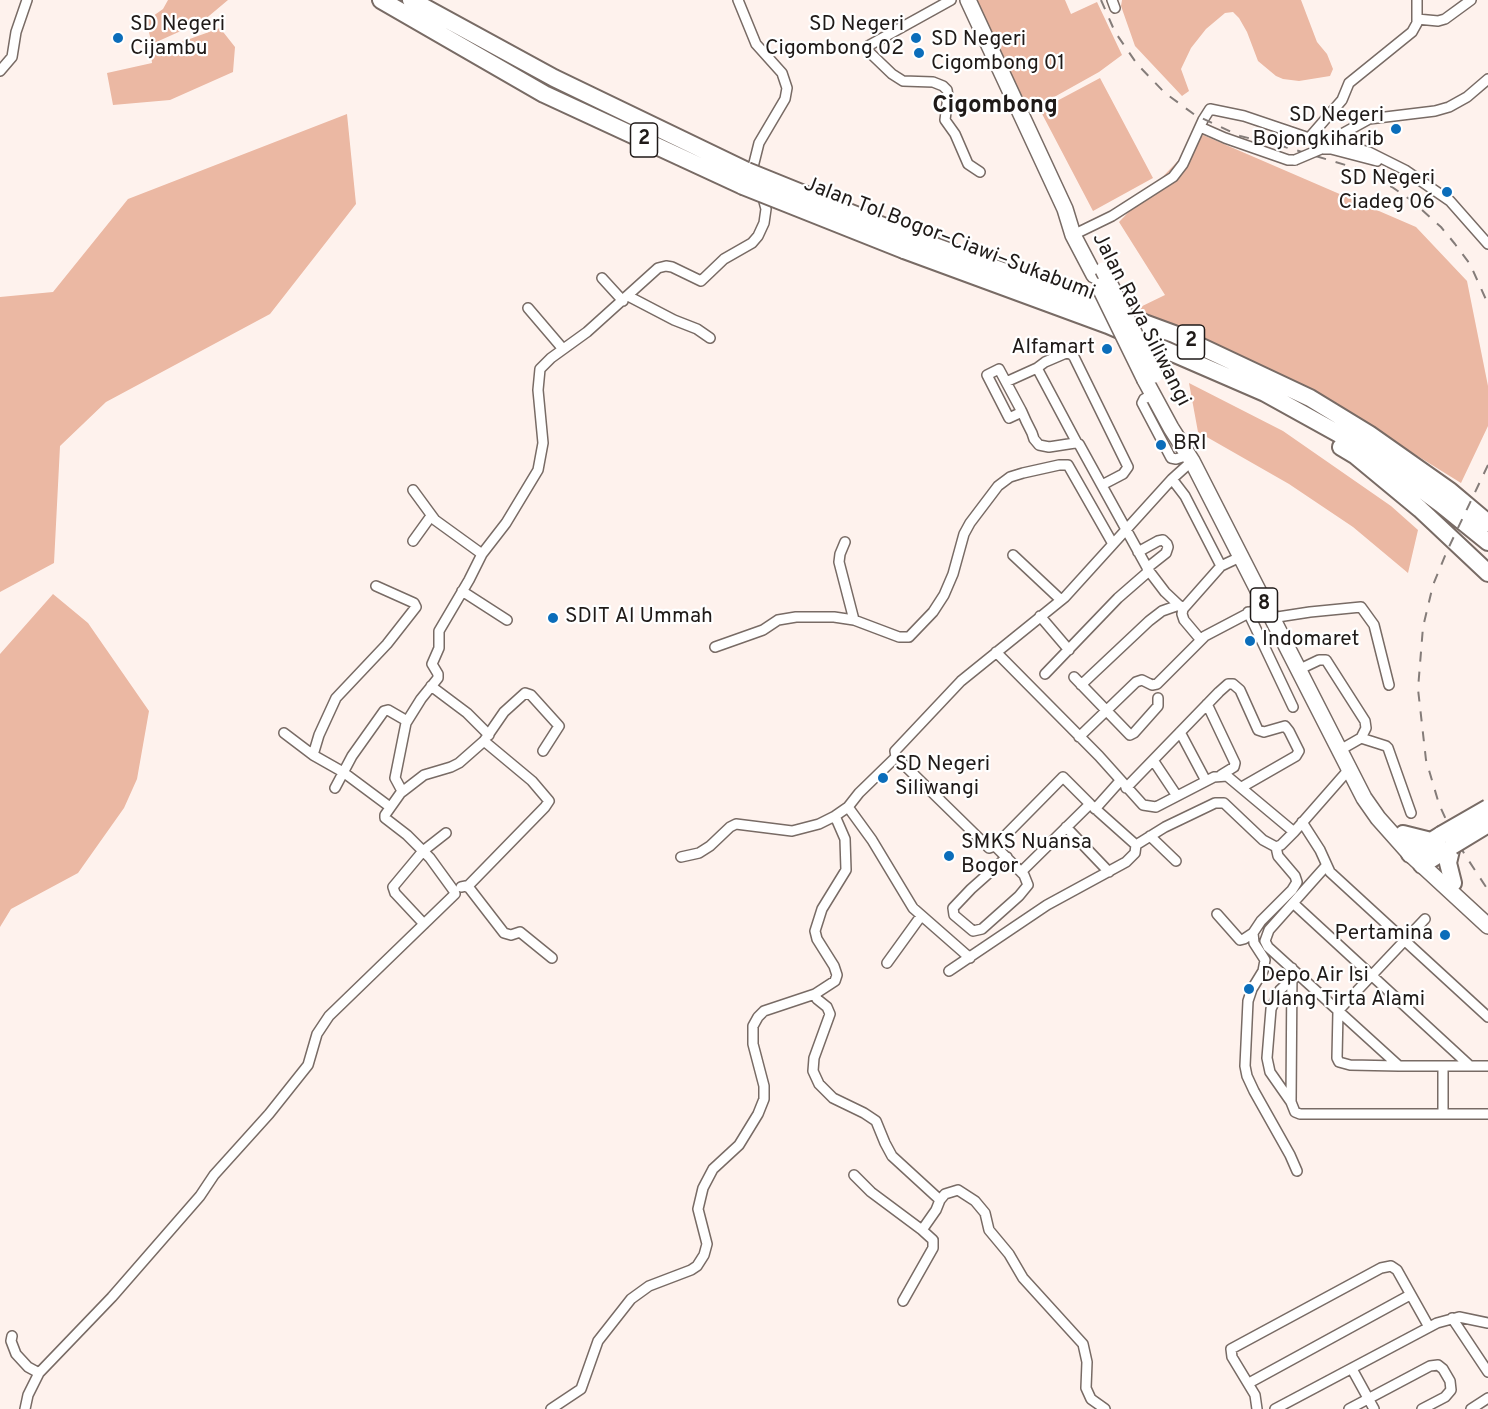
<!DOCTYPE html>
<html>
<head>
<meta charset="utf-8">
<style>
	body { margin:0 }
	canvas { display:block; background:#fef2ed }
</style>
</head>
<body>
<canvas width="1488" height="1409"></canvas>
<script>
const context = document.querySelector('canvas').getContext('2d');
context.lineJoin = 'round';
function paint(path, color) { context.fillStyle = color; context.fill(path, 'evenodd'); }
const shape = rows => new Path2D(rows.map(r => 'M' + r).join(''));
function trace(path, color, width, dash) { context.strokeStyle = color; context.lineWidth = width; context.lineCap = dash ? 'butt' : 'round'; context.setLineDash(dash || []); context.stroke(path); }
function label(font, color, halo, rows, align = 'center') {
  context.font = font + ' Overpass,sans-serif'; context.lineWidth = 4.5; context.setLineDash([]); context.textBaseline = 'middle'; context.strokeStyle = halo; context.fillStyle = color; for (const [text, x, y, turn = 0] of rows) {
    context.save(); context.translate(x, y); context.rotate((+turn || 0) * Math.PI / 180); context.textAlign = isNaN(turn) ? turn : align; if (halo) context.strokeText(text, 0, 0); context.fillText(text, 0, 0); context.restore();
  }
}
const green = shape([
	[168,0,228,0,203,21,152,44,146,21,163,9],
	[971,0,1065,0,1071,14,1097,2,1122,55,1099,72,1022,115],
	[1122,0,1301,0,1317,42,1327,54,1333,69,1330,76,1299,81,1283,79,1276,76,1258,61,1247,32,1239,18,1233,12,1225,13,1206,29,1191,48,1181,69,1189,91,1182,96,1135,46,1121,6],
	[220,28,235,47,233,72,170,100,113,105,107,73,152,63,151,53],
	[1100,78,1153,178,1093,211,1040,110],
	[347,114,356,204,270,314,106,402,60,446,54,563,0,592,0,297,53,292,128,199],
	[1203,135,1416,227,1467,281,1488,386,1488,426,1461,483,1382,434,1130,312,1165,295,1119,222],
	[1189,383,1283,431,1391,506,1418,530,1408,573,1353,527,1289,484,1198,432],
	[53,594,88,623,149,711,137,779,124,808,78,873,11,909,0,927,0,654]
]);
const minor = shape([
	[738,0,756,44,782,73,787,88,785,99,759,143,753,167,754,176],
	[951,0,868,46,866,49,892,74,903,81,933,82,943,86,947,90,948,96,945,120,955,134,968,164,980,172],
	[1112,0,1115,8],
	[1417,19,1438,21,1445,19,1471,0],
	[0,71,12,57,16,32,27,0],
	[1200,127,1225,138,1288,160,1295,160],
	[1309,138,1342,100,1349,83,1412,32,1417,23,1417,0],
	[1329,141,1369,152,1405,170,1450,201,1488,244],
	[1321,149,1331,149,1377,161],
	[1073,235,1112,216,1173,177,1183,164,1203,120,1210,109,1244,116,1309,138,1329,141,1369,119,1435,111,1449,107,1467,97,1488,79],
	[602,278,623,301],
	[628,296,674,320,697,329,710,338],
	[528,308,563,349],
	[1006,382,1037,368],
	[1153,394,1144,399,1142,403,1171,458,1176,459,1188,455],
	[1022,412,1009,418,987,375,999,369,1021,410,1022,412,1026,421,1032,433,1034,439,1039,445,1049,447,1075,443,1079,444,1149,571,1165,592,1183,609],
	[1077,443,1037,368,1045,362,1066,353,1071,354,1074,357,1128,467,1123,474,1102,485],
	[1192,461,1172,479,1065,597,961,681,895,751,896,757,989,848,995,846,1063,777,1090,804,1136,845,1165,827,1215,803,1224,803,1263,840,1276,847,1281,845,1294,832,1351,767],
	[1172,479,1185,496,1221,566],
	[413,490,435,520,482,554],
	[413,541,431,516],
	[845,542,840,554,839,562,854,620],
	[1138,552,1158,541,1163,540,1167,544,1168,547,1166,553,1147,568],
	[1013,555,1061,600],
	[462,591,507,620],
	[1248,612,1293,707],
	[1040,616,1069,650],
	[1271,618,1310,612,1361,607,1374,625,1389,685],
	[1200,639,1184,620,1182,614,1183,609,1221,566,1240,557],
	[715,647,763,630,778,620,796,617,834,617,854,620,899,637,909,637,933,612,944,595,953,574,964,534,970,523,998,486,1010,477,1023,473,1059,465,1068,465,1113,544],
	[996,652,1099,756,1143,805,1156,807,1214,777,1227,776,1294,832],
	[1298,670,1319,660,1326,660,1365,721,1366,728,1361,738,1340,750],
	[1045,674,1118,598,1149,571],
	[1074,677,1130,735,1134,733,1158,706,1158,698],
	[1081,685,1149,621,1162,611,1179,605],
	[431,686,467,713,489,735],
	[1207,704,1235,763,1234,767,1221,775],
	[1180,732,1206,781],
	[284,733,313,755,343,772,390,807],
	[1079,737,1136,682,1142,680,1152,685,1157,684,1205,636,1264,605],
	[1361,738,1386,746,1388,748,1411,813],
	[313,755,319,735,336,698,387,644,416,607,414,603,376,586],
	[1153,760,1177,796],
	[335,788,352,756,384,711,388,710,407,721],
	[1126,788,1219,692,1228,684,1233,684,1240,690,1258,730,1264,732,1285,726,1289,731,1299,751,1296,756,1242,787],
	[402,792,424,775,451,767,459,763,484,741,504,712,525,693,531,695,559,726,543,751],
	[848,807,872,840,913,908,970,958],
	[1095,809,1120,781],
	[1302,822,1320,850,1330,872,1488,1017],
	[1066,827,1109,872],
	[1150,836,1176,861],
	[995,846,1024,875,1028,885,1019,896,982,929,973,931,954,915,953,908,971,889,1007,857],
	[1276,847,1278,856,1295,876,1297,882,1292,890,1261,921,1253,933,1254,943,1265,960,1263,971,1252,989,1248,1001,1245,1066,1247,1076,1254,1091,1290,1155,1297,1171],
	[681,857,699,853,710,846,730,827,736,824,792,831,819,824,835,816],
	[1326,866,1269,930,1265,941,1268,947,1399,1066,1488,1066],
	[1021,872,1090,804],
	[461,887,466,886,470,889,504,933,511,935,520,932,552,958],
	[467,887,545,807,549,801,532,781,484,741],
	[1293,903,1469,1065],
	[1217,914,1240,940,1244,939,1253,933],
	[424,924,395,893,393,887,423,851,446,833],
	[887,963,921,916],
	[1292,968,1291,1102,1295,1112,1300,1114,1488,1114],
	[949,971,1047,905,1126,862,1135,853,1136,845],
	[815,994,817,999,827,1007,830,1014,814,1058,813,1071,819,1084,833,1098,864,1113,876,1121,885,1143,892,1156,940,1200,945,1194,958,1190,975,1201,985,1213,989,1230,1009,1254,1023,1278,1083,1344,1087,1362,1086,1388,1091,1399,1105,1409],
	[1399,1066,1350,1065,1339,1062,1337,1058,1338,1011,1425,919],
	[1291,1102,1270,1072,1267,1058,1271,1009,1280,990,1292,979],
	[1443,1114,1443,1066],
	[854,1175,871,1192,922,1230],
	[903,1301,933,1248,933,1240,922,1230,936,1210,940,1200],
	[1452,1318,1488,1372],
	[12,1336,11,1341,16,1354,28,1367,39,1373],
	[1352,1369,1374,1409],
	[1249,1383,1410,1295],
	[25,1409,28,1395,39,1373,112,1297,200,1196,214,1175,269,1114,308,1065,317,1034,329,1016,455,894,454,891,430,858,407,835,385,818,385,815,402,791,395,778,406,723,421,699,438,678,438,674,432,664,439,648,439,631,469,580,482,554,506,523,538,470,543,443,538,390,540,369,551,358,587,332,658,268,666,266,672,267,701,281,724,259,752,243,758,236,764,223,766,209,762,194],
	[551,1409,581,1389,598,1341,631,1299,649,1286,691,1270,697,1266,704,1255,707,1244,698,1209,703,1188,713,1169,739,1145,758,1114,764,1099,764,1086,753,1044,753,1026,758,1017,764,1011,815,994,835,981,837,975,834,966,817,939,815,931,822,909,846,870,845,839,835,816,848,807,859,793,896,757],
	[1257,1409,1255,1395,1232,1357,1231,1349,1381,1268,1391,1266,1397,1270,1429,1327],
	[1275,1409,1437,1323,1459,1317,1488,1323],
	[1349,1409,1430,1366,1438,1365,1443,1369,1450,1381,1451,1390,1445,1397,1422,1409],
	[1471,1409,1488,1398]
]);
const trunk = shape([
	[968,0,1065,209,1073,235,1094,275],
	[1145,380,1171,428,1192,461,1364,798,1378,818,1410,854,1488,926]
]);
const motorway = shape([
	[381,0,544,94,743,186],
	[411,0,554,78,747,171],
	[910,237,1174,334,1310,398,1369,434,1450,491,1488,523],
	[904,250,1108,325,1265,393,1368,450,1441,504,1488,542],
	[1341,447,1356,456,1420,509,1488,573],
	[1403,834,1431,841],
	[1452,846,1448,863,1453,883],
	[1410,854,1441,835],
	[1422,865,1452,846]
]);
const rail = shape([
	[1101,0,1115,32,1137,64,1165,93,1195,115,1240,136,1282,146,1359,169,1392,187,1412,201,1441,227,1455,244,1470,264,1488,304],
	[1488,465,1447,551,1433,585,1423,627,1418,689,1426,760,1439,804,1448,824,1465,855,1488,890]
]);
const minorBridge = shape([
	[1295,160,1321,149]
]);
const trunkBridge = shape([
	[1103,270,1155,375],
	[1099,286,1145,380]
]);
const motorwayBridge = shape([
	[747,171,910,237],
	[743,186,904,250],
	[1441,835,1488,808],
	[1452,846,1488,824]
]);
const markers = [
	[118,38,6,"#0b6dba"],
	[916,38,6,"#0b6dba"],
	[919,53,6,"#0b6dba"],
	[1396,129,6,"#0b6dba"],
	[1447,192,6,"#0b6dba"],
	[1107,349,6,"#0b6dba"],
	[1161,445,6,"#0b6dba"],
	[553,618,6,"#0b6dba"],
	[1250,641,6,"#0b6dba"],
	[883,778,6,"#0b6dba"],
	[949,856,6,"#0b6dba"],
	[1445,935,6,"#0b6dba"],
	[1249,989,6,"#0b6dba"]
];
const shields = [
	[644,140,27],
	[1191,342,27],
	[1264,605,27]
];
const shieldNames = [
	["2",644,140],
	["2",1191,342],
	["8",1264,605]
];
const poiNames = [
	["SD Negeri",130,26],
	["Cijambu",130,50],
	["SD Negeri",904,26,"right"],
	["Cigombong 02",904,50,"right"],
	["SD Negeri",931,41],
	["Cigombong 01",931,65],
	["SD Negeri",1384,117,"right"],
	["Bojongkiharib",1384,141,"right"],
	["SD Negeri",1435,180,"right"],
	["Ciadeg 06",1435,204,"right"],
	["Alfamart",1095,349,"right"],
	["BRI",1173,445],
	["SDIT Al Ummah",565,618],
	["Indomaret",1262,641],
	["SD Negeri",895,766],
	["Siliwangi",895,790],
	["SMKS Nuansa",961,844],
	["Bogor",961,868],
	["Pertamina",1433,935,"right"],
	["Depo Air Isi",1261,977],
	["Ulang Tirta Alami",1261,1001]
];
const streetNames = [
	["Jalan Tol Bogor–Ciawi–Sukabumi",949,240,21],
	["Jalan Raya Siliwangi",1140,320,63]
];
const quarterNames = [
	["Cigombong",995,107]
];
paint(green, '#ebb8a3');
trace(minor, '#786b65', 12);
trace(trunk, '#786b65', 18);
trace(motorway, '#786b65', 20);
trace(minor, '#fff', 9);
trace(trunk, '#fff', 15);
trace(motorway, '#fff', 16);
trace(rail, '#847c79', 2, [10, 10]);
trace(minorBridge, '#786b65', 12, []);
trace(trunkBridge, '#786b65', 18, []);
trace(motorwayBridge, '#786b65', 20, []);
trace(minorBridge, '#fff', 9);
trace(trunkBridge, '#fff', 15);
trace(motorwayBridge, '#fff', 16);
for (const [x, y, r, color] of markers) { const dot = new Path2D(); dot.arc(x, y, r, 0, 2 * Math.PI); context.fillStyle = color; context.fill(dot); trace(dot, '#fff', 2); }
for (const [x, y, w] of shields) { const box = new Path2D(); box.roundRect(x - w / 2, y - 17, w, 34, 4.5); context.fillStyle = '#fff'; context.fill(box); trace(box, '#1f1a18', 1.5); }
label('bold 20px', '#1f1a18', null, shieldNames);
label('21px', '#1f1a18', '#fff', poiNames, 'left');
label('21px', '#1f1a18', '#fff', streetNames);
label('bold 24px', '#1f1a18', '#fff', quarterNames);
</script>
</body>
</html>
